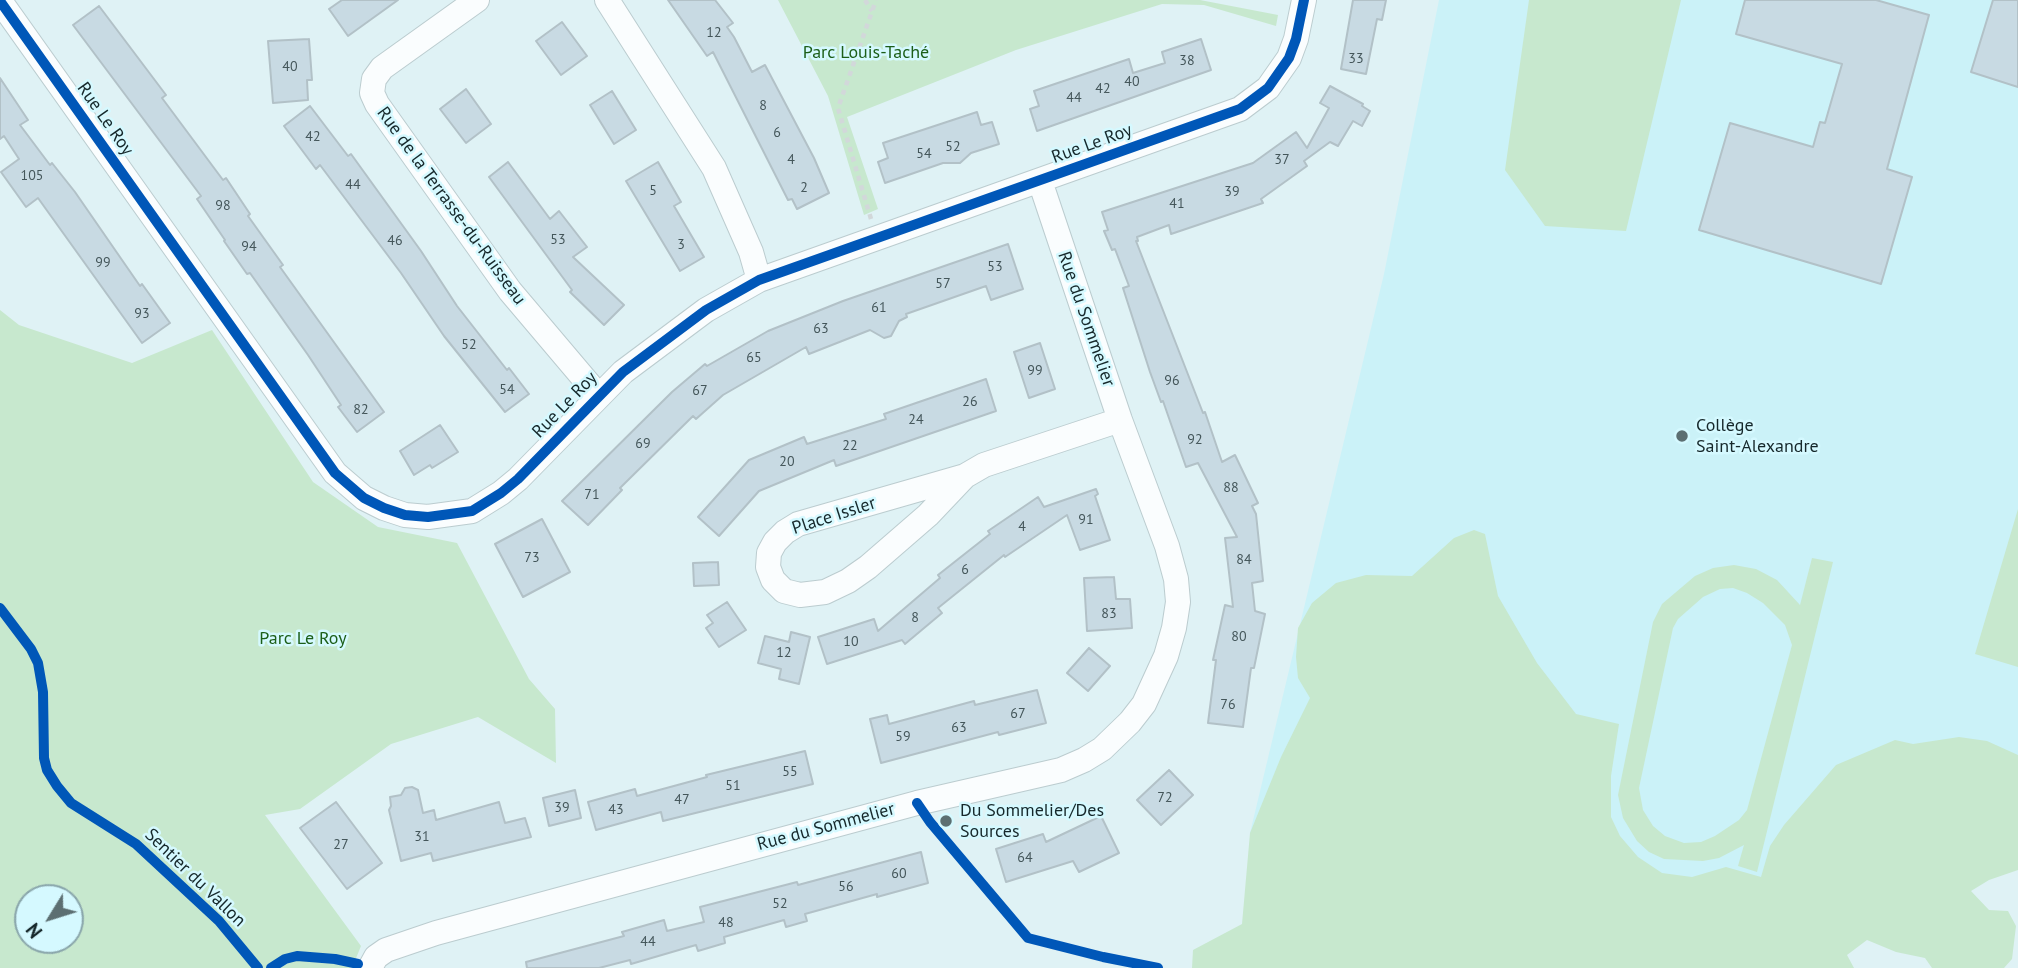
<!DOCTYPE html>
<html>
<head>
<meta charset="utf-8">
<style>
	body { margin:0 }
	#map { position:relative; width:2018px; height:968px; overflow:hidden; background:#dff2f5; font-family:"PT Sans",sans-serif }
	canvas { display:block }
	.north { position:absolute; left:14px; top:884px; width:70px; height:70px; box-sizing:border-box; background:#d5f9ff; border:2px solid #89a5aa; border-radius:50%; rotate:232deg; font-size:19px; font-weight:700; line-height:28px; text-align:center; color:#16282b }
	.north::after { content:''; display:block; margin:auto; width:24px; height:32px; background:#5c6f72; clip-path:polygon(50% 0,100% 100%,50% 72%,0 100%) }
</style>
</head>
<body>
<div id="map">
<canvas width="2018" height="968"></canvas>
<div class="north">N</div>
</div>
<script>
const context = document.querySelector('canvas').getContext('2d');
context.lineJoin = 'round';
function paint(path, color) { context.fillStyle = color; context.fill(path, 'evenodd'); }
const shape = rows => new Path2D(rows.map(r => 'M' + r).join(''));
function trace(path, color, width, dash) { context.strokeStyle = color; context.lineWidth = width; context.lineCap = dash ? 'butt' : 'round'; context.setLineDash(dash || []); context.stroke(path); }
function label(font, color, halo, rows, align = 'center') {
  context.font = font + ' "PT Sans",sans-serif'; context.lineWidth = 5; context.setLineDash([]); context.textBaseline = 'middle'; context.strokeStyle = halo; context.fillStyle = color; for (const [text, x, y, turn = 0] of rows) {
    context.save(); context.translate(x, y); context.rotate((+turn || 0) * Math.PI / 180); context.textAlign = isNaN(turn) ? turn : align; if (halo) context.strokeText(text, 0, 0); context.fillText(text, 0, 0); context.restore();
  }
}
const built = shape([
	[1439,0,2018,0,2018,829,1724,896,1250,833,1384,274]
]);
const green = shape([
	[778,0,1200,0,1278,15,1276,26,1204,5,1162,4,1016,50,847,117,878,209,864,215,828,96],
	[1529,0,1681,0,1626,231,1545,226,1505,170],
	[0,310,19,325,132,363,212,330,313,482,378,527,457,543,529,679,555,709,556,763,478,717,391,744,300,809,265,815,361,946,352,968,0,968],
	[28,898,70,898,70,940,28,940],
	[2018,509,2018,667,1975,654],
	[1474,530,1485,534,1498,596,1537,663,1576,714,1619,724,1611,776,1611,817,1620,836,1638,857,1662,873,1692,877,1726,867,1761,877,1770,846,1784,825,1836,765,1895,740,1913,744,1959,737,1987,741,2018,755,2018,870,1989,880,1971,891,1989,910,2008,911,2016,926,2012,959,2004,968,1932,968,1925,958,1896,952,1867,940,1847,955,1854,968,1192,968,1193,950,1242,924,1250,833,1281,757,1310,698,1298,678,1296,657,1298,628,1312,603,1336,583,1366,575,1412,576,1454,538],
	[1812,558,1833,562,1757,872,1738,866,1744,845,1719,858,1703,861,1664,859,1649,852,1637,841,1623,818,1618,795,1653,622,1662,604,1695,576,1713,568,1734,565,1756,569,1777,580,1800,605],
	[1733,588,1747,593,1763,603,1785,625,1792,645,1747,810,1739,820,1715,836,1701,842,1684,843,1665,836,1653,826,1643,810,1639,788,1673,628,1678,619,1703,597,1720,589]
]);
const building = shape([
	[342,0,398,0,348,36,329,9,342,0],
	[668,0,715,0,733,23,727,27,734,37,752,72,765,65,814,158,829,193,797,209,792,199,788,200,713,52,707,56,668,0],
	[1353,0,1386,0,1382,20,1377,19,1366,74,1341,69,1353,0],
	[1745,0,1876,0,1929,15,1887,169,1912,177,1881,284,1699,230,1730,123,1813,147,1820,122,1825,123,1842,64,1736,34,1745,0],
	[1993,0,2018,0,2018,87,1971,72,1993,0],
	[99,6,166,95,162,98,223,180,226,178,250,214,248,216,283,265,280,267,384,412,357,432,338,407,341,405,308,355,250,273,247,274,224,241,225,240,197,199,201,196,73,25,99,6],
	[562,22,587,56,561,75,536,41,562,22],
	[309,39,312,80,307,80,308,100,273,103,268,41,309,39],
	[1201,39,1211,70,1037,131,1030,109,1039,106,1034,91,1129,59,1133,73,1165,63,1162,52,1201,39],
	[0,78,28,120,20,125,50,165,52,163,75,192,140,286,142,284,170,323,142,343,38,198,26,207,1,172,19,159,4,136,0,139,0,78],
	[1330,86,1363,104,1362,106,1370,111,1362,126,1353,121,1338,146,1330,142,1304,161,1307,166,1261,199,1263,203,1171,234,1169,225,1137,237,1138,241,1136,241,1203,413,1205,412,1222,462,1235,455,1258,503,1252,506,1256,514,1263,581,1252,583,1255,611,1265,614,1254,668,1251,668,1243,727,1208,723,1216,660,1213,660,1225,605,1233,607,1225,538,1237,537,1198,463,1186,467,1163,401,1161,402,1150,372,1123,288,1129,286,1115,249,1112,250,1104,231,1108,230,1102,212,1253,163,1296,132,1307,148,1329,108,1320,103,1330,86],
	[466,89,491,124,466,143,440,109,466,89],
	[612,91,636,130,614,144,590,105,612,91],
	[310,106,348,156,351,154,421,251,457,306,507,370,509,368,529,394,505,412,444,336,401,273,320,165,316,169,284,126,310,106],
	[977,112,981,125,992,122,999,144,971,153,960,163,943,163,885,183,878,162,888,158,883,143,977,112],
	[508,162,550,219,559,211,587,247,573,257,624,305,604,325,570,292,572,290,489,177,508,162],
	[658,162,681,202,674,206,704,257,680,271,626,181,658,162],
	[1008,244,1023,289,991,300,986,286,906,314,907,317,899,321,891,336,884,338,870,330,809,354,806,347,723,395,696,419,693,416,620,488,622,490,588,525,562,501,672,392,705,364,707,366,768,331,843,301,1008,244],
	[1040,343,1055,389,1029,398,1014,352,1040,343],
	[986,379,996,411,836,466,834,460,759,491,719,536,698,517,749,460,804,437,807,444,886,419,884,414,986,379],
	[440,425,458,452,432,468,430,465,414,475,400,451,440,425],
	[1096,489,1098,494,1095,496,1110,540,1080,550,1067,515,1005,557,1004,555,938,608,942,613,905,644,902,640,827,664,818,637,874,619,878,631,940,578,938,575,990,534,988,531,1038,497,1044,507,1096,489],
	[542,519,570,572,523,597,495,544,542,519],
	[718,562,719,585,694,586,693,563,718,562],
	[1114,577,1116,599,1130,599,1132,628,1087,631,1084,578,1114,577],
	[727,602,746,630,719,647,706,628,713,623,707,615,727,602],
	[791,632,810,637,799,684,779,679,781,669,758,663,765,636,789,642,791,632],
	[1089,648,1110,666,1088,691,1067,673,1089,648],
	[1037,690,1046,723,999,735,998,732,881,763,870,719,887,715,889,724,974,701,975,705,1037,690],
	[805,751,813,784,663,821,661,812,596,830,588,802,635,789,637,796,707,777,706,775,805,751],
	[1169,770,1193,795,1161,825,1137,800,1169,770],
	[412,787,418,790,423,813,434,810,436,820,499,802,505,823,525,818,531,837,433,861,431,853,401,861,389,810,391,806,390,797,401,795,405,788,412,787],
	[575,790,581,818,549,826,543,798,575,790],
	[336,802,382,863,347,889,300,828,336,802],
	[1101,816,1119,853,1079,872,1073,861,1006,882,996,849,1043,834,1046,842,1101,816],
	[921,852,928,883,877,897,877,894,805,914,807,921,786,927,784,920,724,937,725,943,698,951,696,945,631,964,630,960,599,968,527,968,526,962,624,936,622,932,664,920,667,931,704,922,700,907,797,882,798,885,921,852]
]);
const path = shape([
	[865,0,872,11],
	[871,219,838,108,876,0]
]);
const minor = shape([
	[477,0,382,68,374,79,372,93,377,104,510,291,598,395],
	[607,0,714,168,751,252,759,280],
	[0,1,335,473,364,498,384,508,405,515,428,517,472,511,501,493,518,479,623,372,706,310,759,280,1240,109,1268,88,1289,58,1296,39,1304,0],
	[965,476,928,515,868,567,848,581,825,592,800,595,784,591,773,580,768,567,769,553,775,542,785,532,798,524,965,476,984,465,1120,420],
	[370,968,376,957,386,950,436,933,917,803,1061,770,1084,760,1102,749,1130,722,1144,704,1166,656,1174,628,1178,602,1176,579,1167,546,1120,420,1040,181]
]);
const cycleway = shape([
	[0,1,335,473,364,498,384,508,405,515,428,517,472,511,501,493,518,479,623,372,706,310,759,280,1240,109,1268,88,1289,58,1296,39,1304,0],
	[0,608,31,649,38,663,43,692,44,758,47,770,57,786,71,803,136,844,219,921,258,968],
	[917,803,930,822,1028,938,1103,957,1158,968],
	[271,968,285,959,297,956,335,959,358,964]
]);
const markers = [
	[1682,436,7,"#5c6f72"],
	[946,821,7,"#5c6f72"]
];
const numberNames = [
	["12",714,33],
	["33",1356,59],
	["38",1187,61],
	["40",290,67],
	["40",1132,82],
	["42",1103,89],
	["44",1074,98],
	["8",763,106],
	["6",777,133],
	["42",313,137],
	["52",953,147],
	["54",924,154],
	["4",791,160],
	["37",1282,160],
	["105",32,176],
	["44",353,185],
	["2",804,188],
	["5",653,191],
	["39",1232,192],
	["41",1177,204],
	["98",223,206],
	["53",558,240],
	["46",395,241],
	["3",681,245],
	["94",249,247],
	["99",103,263],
	["53",995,267],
	["57",943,284],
	["61",879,308],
	["93",142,314],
	["63",821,329],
	["52",469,345],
	["65",754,358],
	["99",1035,371],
	["96",1172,381],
	["54",507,390],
	["67",700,391],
	["26",970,402],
	["82",361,410],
	["24",916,420],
	["92",1195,440],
	["69",643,444],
	["22",850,446],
	["20",787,462],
	["88",1231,488],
	["71",592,495],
	["91",1086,520],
	["4",1022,527],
	["73",532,558],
	["84",1244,560],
	["6",965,570],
	["83",1109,614],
	["8",915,618],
	["80",1239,637],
	["10",851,642],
	["12",784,653],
	["76",1228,705],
	["67",1018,714],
	["63",959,728],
	["59",903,737],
	["55",790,772],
	["51",733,786],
	["72",1165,798],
	["47",682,800],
	["39",562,808],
	["43",616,810],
	["31",422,837],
	["27",341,845],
	["64",1025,858],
	["60",899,874],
	["56",846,887],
	["52",780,904],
	["48",726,923],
	["44",648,942]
];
const parkNames = [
	["Parc Louis-Taché",866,53],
	["Parc Le Roy",303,639]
];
const streetNames = [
	["Rue Le Roy",105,119,55],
	["Rue Le Roy",1092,144,-20],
	["Rue de la Terrasse-du-Ruisseau",451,206,54],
	["Rue du Sommelier",1086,319,71],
	["Rue Le Roy",565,405,-46],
	["Place Issler",834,516,-18],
	["Rue du Sommelier",826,827,-15],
	["Sentier du Vallon",195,878,44]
];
const poiNames = [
	["Collège",1696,426],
	["Saint-Alexandre",1696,447],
	["Du Sommelier/Des",960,811],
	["Sources",960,832]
];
paint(built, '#cbf2f8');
paint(green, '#c7e8ce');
paint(building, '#c8dae3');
trace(building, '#b2c1c7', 2);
trace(minor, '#bbcccf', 26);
trace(path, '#d2d8da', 4.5, [5, 5]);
trace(minor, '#fafdfe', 24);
trace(cycleway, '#0057b8', 10);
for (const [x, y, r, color] of markers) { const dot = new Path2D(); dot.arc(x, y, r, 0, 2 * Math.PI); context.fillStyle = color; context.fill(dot); trace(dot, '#d5f9ff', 2.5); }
label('14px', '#44565a', null, numberNames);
label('18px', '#1c5e18', '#d5f9ff', parkNames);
label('18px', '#16282b', '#d5f9ff', streetNames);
label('18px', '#16282b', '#d5f9ff', poiNames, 'left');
</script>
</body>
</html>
